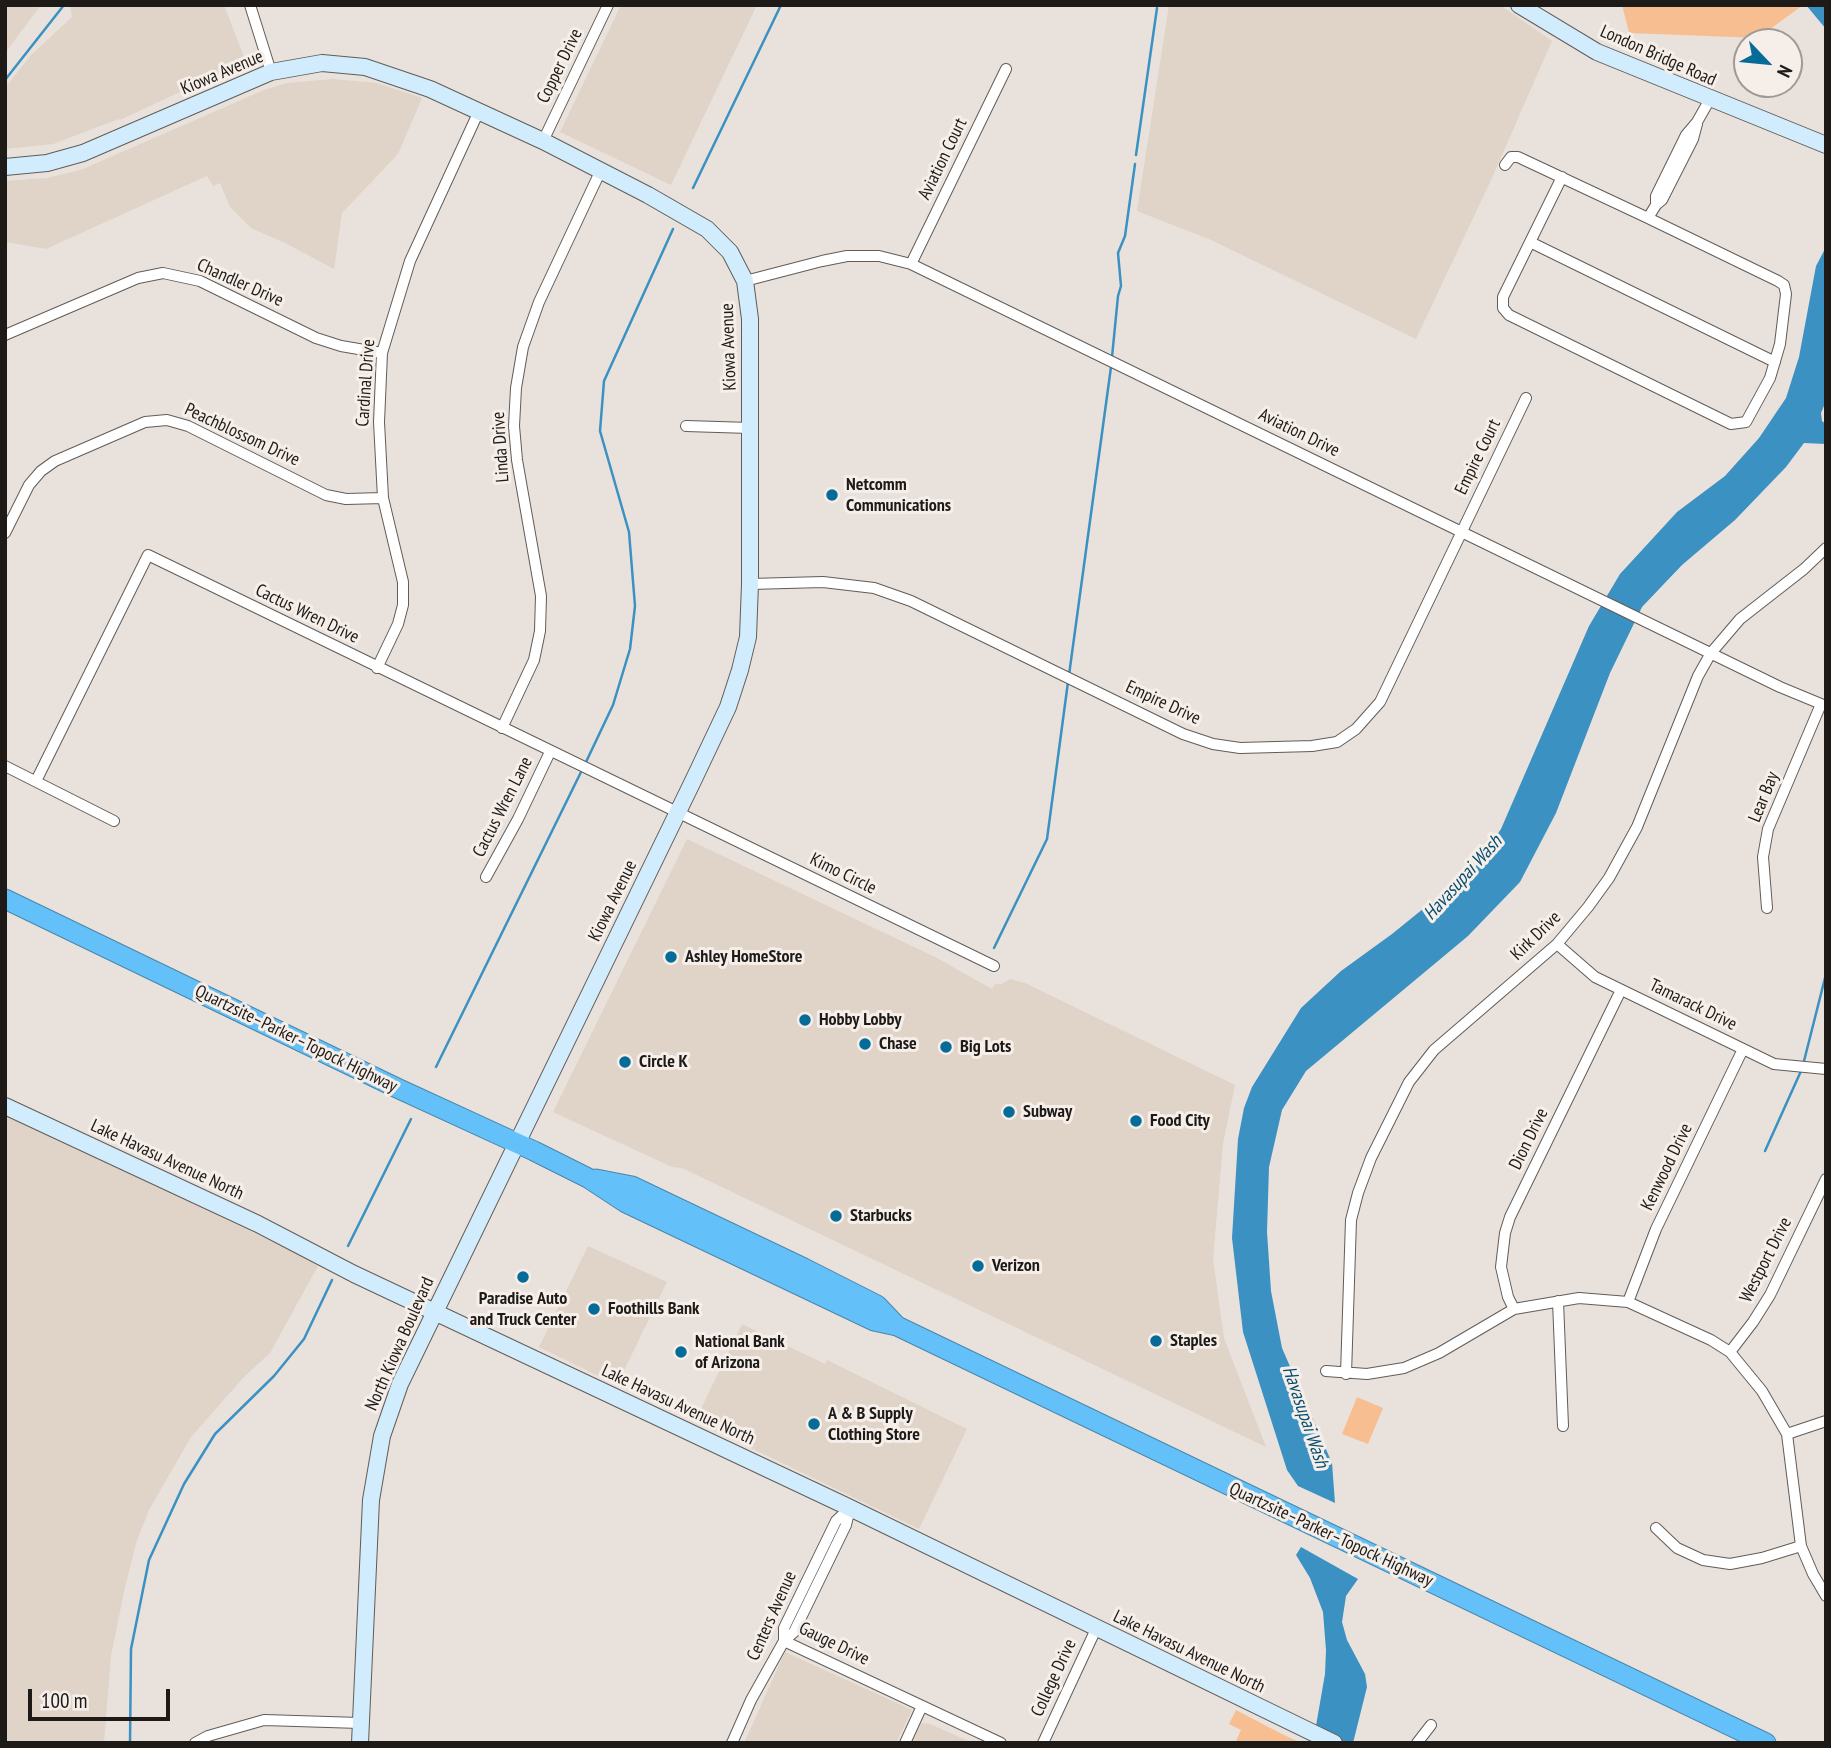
<!DOCTYPE html>
<html>
<head>
<meta charset="utf-8">
<style>
	body { margin:0 }
	#map { position:relative; width:1831px; height:1748px; overflow:hidden; background:#e9e2dc; font-family:"PT Sans Narrow",sans-serif }
	canvas { display:block }
	.frame { position:absolute; inset:0; border:7px solid #1d1a18; pointer-events:none }
	.north { position:absolute; left:1733px; top:28px; width:70px; height:70px; box-sizing:border-box; background:#f6efe9; border:2px solid #9f9a95; border-radius:50%; rotate:116deg; font-size:19px; font-weight:700; line-height:28px; text-align:center; color:#1d1a18 }
	.north::after { content:''; display:block; margin:auto; width:24px; height:32px; background:#056b98; clip-path:polygon(50% 0,100% 100%,50% 72%,0 100%) }
	.scale { position:absolute; left:28px; top:1689px; width:142px; height:32px; box-sizing:border-box; border:4px solid #1d1a18; border-top:0; padding-left:9px; font-size:21px; line-height:24px; white-space:nowrap; color:#1d1a18; -webkit-text-stroke:5px #f6efe9; paint-order:stroke }
</style>
</head>
<body>
<div id="map">
<canvas width="1831" height="1748"></canvas>
<div class="frame"></div>
<div class="north">N</div>
<div class="scale">100 m</div>
</div>
<script>
const context = document.querySelector('canvas').getContext('2d');
context.lineJoin = 'round';
function paint(path, color) { context.fillStyle = color; context.fill(path, 'evenodd'); }
const shape = rows => new Path2D(rows.map(r => 'M' + r).join(''));
function trace(path, color, width, dash) { context.strokeStyle = color; context.lineWidth = width; context.lineCap = dash ? 'butt' : 'round'; context.setLineDash(dash || []); context.stroke(path); }
function label(font, color, halo, rows, align = 'center') {
  context.font = font + ' "PT Sans Narrow",sans-serif'; context.lineWidth = 6; context.setLineDash([]); context.textBaseline = 'middle'; context.strokeStyle = halo; context.fillStyle = color; for (const [text, x, y, turn = 0] of rows) {
    context.save(); context.translate(x, y); context.rotate((+turn || 0) * Math.PI / 180); context.textAlign = isNaN(turn) ? turn : align; if (halo) context.strokeText(text, 0, 0); context.fillText(text, 0, 0); context.restore();
  }
}
const built = shape([
	[5,5,41,5,5,53],
	[70,5,224,5,244,57,240,64,120,120,119,119,53,144,5,149,5,88,30,56,72,17],
	[621,5,757,5,671,185,560,132],
	[1169,5,1500,5,1552,41,1491,180,1416,339,1211,240,1137,211],
	[333,79,377,83,422,98,398,154,342,213,334,269,287,244,251,228,230,207,220,183,213,186,207,176,46,249,5,242,5,181,47,178,83,169,264,90,287,83],
	[687,839,935,957,992,989,995,984,1002,984,1010,979,1025,983,1235,1085,1223,1144,1213,1259,1224,1338,1266,1447,682,1168,672,1167,553,1112],
	[5,1113,304,1257,318,1266,270,1353,244,1377,191,1437,149,1510,137,1540,125,1587,111,1656,104,1743,5,1743],
	[588,1246,667,1282,617,1385,539,1347],
	[742,1324,825,1364,827,1360,967,1429,919,1529,695,1421],
	[785,1652,912,1710,896,1743,744,1743],
	[921,1723,930,1724,973,1743,911,1743]
]);
const green = shape([
	[1622,5,1803,5,1758,38,1629,33],
	[1357,1397,1383,1408,1368,1444,1342,1434],
	[1236,1710,1280,1733,1301,1743,1235,1743,1241,1730,1229,1724]
]);
const water = shape([
	[1806,5,1826,5,1826,29],
	[1826,247,1826,401,1821,413,1822,421,1826,424,1826,444,1804,443,1786,467,1735,520,1682,565,1642,607,1610,673,1556,813,1520,882,1468,936,1306,1071,1282,1110,1269,1167,1267,1232,1271,1291,1282,1348,1332,1463,1335,1503,1298,1486,1287,1470,1243,1332,1232,1238,1238,1139,1244,1108,1252,1087,1301,1008,1341,971,1392,934,1476,866,1501,829,1589,626,1620,574,1677,512,1725,476,1759,438,1786,398,1799,357,1816,266],
	[1301,1547,1358,1579,1346,1596,1342,1622,1347,1640,1365,1674,1367,1687,1353,1743,1313,1743,1325,1674,1326,1650,1323,1612,1310,1578,1296,1555]
]);
const stream = shape([
	[5,80,64,5],
	[1136,155,1157,8],
	[693,188,781,5],
	[1112,357,1118,296,1121,286,1118,253,1125,236,1135,164],
	[1069,675,1111,367],
	[586,762,613,705,630,649,635,606,629,532,600,431,604,381,673,229],
	[994,948,1047,839,1068,682],
	[1803,1065,1826,974],
	[436,1067,583,768],
	[1765,1151,1801,1071],
	[348,1246,411,1119],
	[130,1743,131,1649,149,1560,184,1484,215,1434,274,1376,304,1339,332,1280]
]);
const street = shape([
	[250,5,271,72],
	[543,141,608,5],
	[1505,165,1511,157,1518,157,1648,218,1656,205,1656,196,1686,135,1697,122,1710,99],
	[1562,177,1503,297,1503,308,1509,315,1731,424,1746,422,1770,378,1780,344,1786,294,1784,285,1778,281,1648,218],
	[1656,205,1662,200,1693,139,1697,124],
	[1530,242,1775,362],
	[911,264,1006,69],
	[745,281,822,261,847,256,879,256,911,264,1780,687,1826,706],
	[5,335,138,278,163,273,200,281,316,338,341,346,382,353],
	[686,426,750,428],
	[5,533,29,485,41,471,55,461,145,422,167,420,188,426,326,495,346,499,383,498],
	[750,584,823,582,874,588,911,601,1183,734,1213,744,1240,748,1312,746,1337,742,1356,729,1380,702,1526,398],
	[377,668,398,624,403,605,403,582,383,498,379,422,382,353,410,261,479,111],
	[502,728,534,660,540,631,541,596,517,460,514,426,516,388,523,347,539,302,601,170],
	[5,766,114,821],
	[36,781,148,555,994,966],
	[486,877,518,819,550,752],
	[1767,908,1763,857,1768,829,1821,704],
	[1557,944,1595,977,1774,1064,1826,1069],
	[1558,1301,1563,1426],
	[1628,1302,1656,1229,1743,1049],
	[1514,1309,1508,1297,1501,1267,1505,1233,1510,1217,1621,990],
	[1730,1352,1753,1322,1770,1295,1826,1179],
	[1326,1371,1367,1374,1404,1368,1439,1353,1514,1309,1579,1298,1628,1302,1711,1340,1730,1352,1762,1391,1787,1434,1801,1546,1813,1574,1826,1596],
	[1346,1374,1351,1220,1358,1193,1371,1158,1409,1082,1434,1050,1557,944,1588,907,1609,878,1637,827,1698,676,1711,653,1740,619,1804,569,1826,548],
	[1787,1434,1826,1421],
	[1656,1528,1677,1548,1703,1560,1730,1564,1762,1558,1801,1546],
	[784,1641,1001,1743],
	[784,1641,794,1632,846,1525,850,1508],
	[195,1743,208,1736,264,1720,360,1723],
	[732,1743,751,1700,784,1641,784,1628,836,1521,850,1508],
	[905,1743,922,1706],
	[1043,1743,1096,1629],
	[1417,1743,1431,1725]
]);
const secondary = shape([
	[1519,5,1597,52,1826,145],
	[5,167,47,163,83,153,271,72,322,63,365,67,430,89,543,141,648,195,707,229,730,252,745,281,750,319,750,584,748,637,740,670,728,707,693,781,400,1384,382,1436,371,1500,360,1743],
	[5,1106,258,1224,354,1274,844,1505,1334,1743]
]);
const highway = shape([
	[5,899,397,1088,534,1151,588,1178,626,1203,874,1321,897,1326,1766,1743],
	[596,1179,632,1186,804,1268,877,1305,897,1326]
]);
const markers = [
	[832,495,7,"#056b98"],
	[671,957,7,"#056b98"],
	[805,1020,7,"#056b98"],
	[865,1044,7,"#056b98"],
	[946,1047,7,"#056b98"],
	[625,1062,7,"#056b98"],
	[1009,1112,7,"#056b98"],
	[1136,1121,7,"#056b98"],
	[836,1216,7,"#056b98"],
	[978,1266,7,"#056b98"],
	[523,1277,7,"#056b98"],
	[594,1309,7,"#056b98"],
	[1156,1341,7,"#056b98"],
	[681,1352,7,"#056b98"],
	[814,1424,7,"#056b98"]
];
const streetNames = [
	["London Bridge Road",1658,56,24],
	["Copper Drive",560,66,-64],
	["Kiowa Avenue",222,73,-23],
	["Aviation Court",943,159,-64],
	["Chandler Drive",240,283,24],
	["Kiowa Avenue",729,347,-92],
	["Cardinal Drive",366,383,-86],
	["Aviation Drive",1299,433,26],
	["Peachblossom Drive",242,435,25],
	["Linda Drive",501,447,-94],
	["Empire Court",1478,457,-64],
	["Cactus Wren Drive",307,614,26],
	["Empire Drive",1163,703,25],
	["Lear Bay",1764,797,-68],
	["Cactus Wren Lane",503,807,-63],
	["Kimo Circle",843,874,26],
	["Kiowa Avenue",613,901,-64],
	["Kirk Drive",1536,936,-44],
	["Tamarack Drive",1693,1005,26],
	["Quartzsite–Parker–Topock Highway",296,1039,26],
	["Dion Drive",1529,1139,-64],
	["Lake Havasu Avenue North",167,1160,25],
	["Kenwood Drive",1667,1167,-64],
	["Westport Drive",1766,1260,-63],
	["North Kiowa Boulevard",400,1344,-66],
	["Lake Havasu Avenue North",678,1405,25],
	["Quartzsite–Parker–Topock Highway",1331,1535,25],
	["Centers Avenue",772,1616,-66],
	["Gauge Drive",834,1644,26],
	["Lake Havasu Avenue North",1189,1652,26],
	["College Drive",1054,1678,-65]
];
const poiNames = [
	["Netcomm",846,485],
	["Communications",846,506],
	["Ashley HomeStore",685,957],
	["Hobby Lobby",819,1020],
	["Chase",879,1044],
	["Big Lots",960,1047],
	["Circle K",639,1062],
	["Subway",1023,1112],
	["Food City",1150,1121],
	["Starbucks",850,1216],
	["Verizon",992,1266],
	["Paradise Auto",523,1299,"center"],
	["and Truck Center",523,1320,"center"],
	["Foothills Bank",608,1309],
	["Staples",1170,1341],
	["National Bank",695,1342],
	["of Arizona",695,1363],
	["A & B Supply",828,1414],
	["Clothing Store",828,1435]
];
const waterNames = [
	["Havasupai Wash",1463,878,-48],
	["Havasupai Wash",1305,1417,71]
];
paint(built, '#e0d3c8');
paint(green, '#f7bf91');
paint(water, '#3a91c2');
trace(stream, '#3a91c2', 2.5);
trace(street, '#625c57', 12);
trace(secondary, '#625c57', 18);
trace(highway, '#4a86aa', 21);
trace(street, '#fff', 10);
trace(secondary, '#d0ecfd', 16);
trace(highway, '#63c0f8', 19);
for (const [x, y, r, color] of markers) { const dot = new Path2D(); dot.arc(x, y, r, 0, 2 * Math.PI); context.fillStyle = color; context.fill(dot); trace(dot, '#f6efe9', 2.5); }
label('18px', '#1d1a18', '#f6efe9', streetNames);
label('bold 18px', '#1d1a18', '#f6efe9', poiNames, 'left');
label('italic 19px', '#074e70', '#f6efe9', waterNames);
</script>
</body>
</html>
